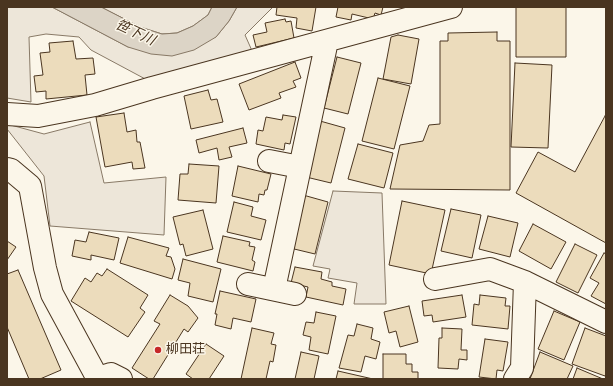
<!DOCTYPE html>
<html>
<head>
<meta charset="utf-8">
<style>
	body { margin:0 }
	#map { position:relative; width:613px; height:386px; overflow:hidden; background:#fbf6e9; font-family:"DM Sans",sans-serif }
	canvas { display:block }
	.frame { position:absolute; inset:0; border:8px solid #4a3520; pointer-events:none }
</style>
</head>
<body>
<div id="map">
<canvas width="613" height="386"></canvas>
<div class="frame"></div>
</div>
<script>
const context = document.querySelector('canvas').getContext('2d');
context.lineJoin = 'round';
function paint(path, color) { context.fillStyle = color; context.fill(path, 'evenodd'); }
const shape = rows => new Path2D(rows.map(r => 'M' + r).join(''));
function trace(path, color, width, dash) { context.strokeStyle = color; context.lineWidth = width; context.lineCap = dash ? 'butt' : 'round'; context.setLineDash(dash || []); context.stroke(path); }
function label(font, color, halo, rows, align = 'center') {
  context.font = font + ' "DM Sans","Noto Sans JP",sans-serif'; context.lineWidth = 3; context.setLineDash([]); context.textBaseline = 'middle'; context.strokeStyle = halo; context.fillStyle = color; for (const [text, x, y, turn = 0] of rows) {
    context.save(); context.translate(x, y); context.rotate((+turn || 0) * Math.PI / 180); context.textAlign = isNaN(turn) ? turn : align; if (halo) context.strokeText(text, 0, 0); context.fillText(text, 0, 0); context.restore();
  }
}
const green = shape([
	[7,7,52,7,128,47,216,37,229,21,237,7,273,7,245,35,253,53,149,81,91,50,79,37,46,34,29,37,31,102,7,98,7,7],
	[101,7,212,7,208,15,193,26,177,33,162,34,140,27,101,7],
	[90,122,104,183,166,177,164,235,50,226,44,176,7,129,7,124,44,134,90,122],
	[333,191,382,193,386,304,354,304,357,283,328,278,330,269,313,266,333,191]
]);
const water = shape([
	[52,7,101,7,140,27,162,34,177,33,193,26,208,15,212,7,237,7,229,21,216,37,194,50,172,56,151,54,128,47,52,7]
]);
const building = shape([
	[277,7,316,7,312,31,296,28,297,18,276,15,277,7],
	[338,7,383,7,381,15,375,13,373,19,352,14,351,20,336,17,338,7],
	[516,7,566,7,566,57,516,57,516,7],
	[285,19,286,22,291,21,294,38,256,47,253,35,267,32,265,23,285,19],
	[497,32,497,41,510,41,510,190,390,189,400,145,423,141,429,125,440,124,440,41,448,41,448,33,497,32],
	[398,35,419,39,411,84,383,79,391,37,398,35],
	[73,41,76,59,93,58,95,74,85,75,87,95,46,99,46,91,36,92,34,76,43,75,40,53,50,52,49,43,73,41],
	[337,57,361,63,348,114,324,108,337,57],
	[295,62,301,78,293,81,296,87,279,93,281,98,249,110,239,84,295,62],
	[515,63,552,65,548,148,511,147,515,63],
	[378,78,410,86,394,149,362,141,378,78],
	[208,90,211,100,217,99,223,122,191,129,184,96,208,90],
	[124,113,127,132,136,130,137,142,140,142,145,168,133,169,132,162,105,167,96,117,124,113],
	[283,115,296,117,290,144,285,143,284,150,256,144,258,130,263,131,266,117,282,120,283,115],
	[605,116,606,117,606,243,516,193,538,152,575,172,605,116],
	[320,121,345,128,331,183,306,177,320,121],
	[243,128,247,143,229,147,232,157,219,160,217,148,199,153,196,140,243,128],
	[358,144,393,153,384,188,348,179,358,144],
	[189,164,219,166,216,203,178,200,180,174,188,174,189,164],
	[238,166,271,174,267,190,265,190,264,195,259,194,258,202,232,196,238,166],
	[303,195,328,202,315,254,290,248,303,195],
	[402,201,445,210,431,274,389,265,402,201],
	[234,202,253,207,251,216,266,220,261,240,227,232,234,202],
	[451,209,481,215,472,258,441,251,451,209],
	[203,210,213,249,186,256,183,244,180,245,173,217,203,210],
	[488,216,518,223,510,257,479,249,488,216],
	[533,224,566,242,551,269,519,251,533,224],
	[89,232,119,238,114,260,91,255,91,260,72,256,75,240,86,242,89,232],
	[223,236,250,242,249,246,255,247,252,260,255,262,253,271,217,262,223,236],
	[128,237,169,248,166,256,171,257,175,269,172,279,120,263,128,237],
	[7,241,16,247,7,260,7,241],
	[575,244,597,255,578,293,556,282,575,244],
	[604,253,606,254,606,304,591,296,599,283,590,278,604,253],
	[183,259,221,269,213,302,188,296,190,283,178,280,183,259],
	[295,267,322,272,321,279,332,282,332,286,346,289,343,305,306,297,308,287,291,283,295,267],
	[107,269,148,295,140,308,145,312,128,337,71,301,85,278,91,282,97,273,102,276,107,269],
	[18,270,61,370,40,379,29,379,7,327,7,274,18,270],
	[220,291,256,299,251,322,233,318,231,329,215,325,217,314,215,314,220,291],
	[170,295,188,306,198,318,188,332,184,329,153,379,149,379,132,368,160,324,154,321,170,295],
	[462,295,466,317,433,322,432,315,424,316,422,301,462,295],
	[480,295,506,298,505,306,510,306,508,329,472,325,474,304,479,305,480,295],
	[409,306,418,342,400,347,396,331,389,333,384,312,409,306],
	[554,311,580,322,564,360,538,349,554,311],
	[316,312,336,316,328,354,309,350,311,337,303,335,306,322,314,323,316,312],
	[357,324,373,328,371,339,380,342,376,359,365,356,361,372,339,368,348,335,354,336,357,324],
	[252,328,274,333,271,344,276,345,273,362,270,361,266,379,241,379,252,328],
	[442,328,462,329,461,350,467,350,467,360,459,359,458,369,438,368,439,338,442,338,442,328],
	[585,328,606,336,606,373,605,376,572,364,585,328],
	[485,339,508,342,503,371,497,370,496,379,479,377,485,339],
	[206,344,224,356,209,379,193,379,186,374,206,344],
	[301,352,319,356,314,379,295,379,301,352],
	[540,352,573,366,567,379,530,379,540,352],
	[383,354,406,354,406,364,412,364,412,372,418,372,418,379,383,379,383,354],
	[577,368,603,379,573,379,577,368],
	[338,371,373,379,336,379,338,371]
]);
const minor = shape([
	[7,114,38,116,95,105,152,88,451,7],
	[269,161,300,167],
	[7,169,11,170,30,186,45,268,52,294,98,379],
	[435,279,490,269,525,282,606,322],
	[248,284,295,294],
	[274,289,327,41],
	[98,378,111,374,121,379],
	[515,379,522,368,525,282]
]);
const markers = [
	[158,350,4,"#c62828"]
];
const poiNames = [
	["柳田荘",166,350]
];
const waterNames = [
	["笹下川",135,33,25]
];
paint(green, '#ede6d9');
trace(green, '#887966', 1);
paint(water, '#dcd4c6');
trace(water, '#887966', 1);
paint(building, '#ecdcbc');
trace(building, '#4a3520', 1);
trace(minor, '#4a3520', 24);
trace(minor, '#fbf6e9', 22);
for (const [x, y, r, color] of markers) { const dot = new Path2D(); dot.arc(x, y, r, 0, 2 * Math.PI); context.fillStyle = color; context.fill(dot); trace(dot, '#fbf6e9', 1.5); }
label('13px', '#4a3520', '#fbf6e9', poiNames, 'left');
label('italic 14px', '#4a3520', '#fbf6e9', waterNames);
</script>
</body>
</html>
